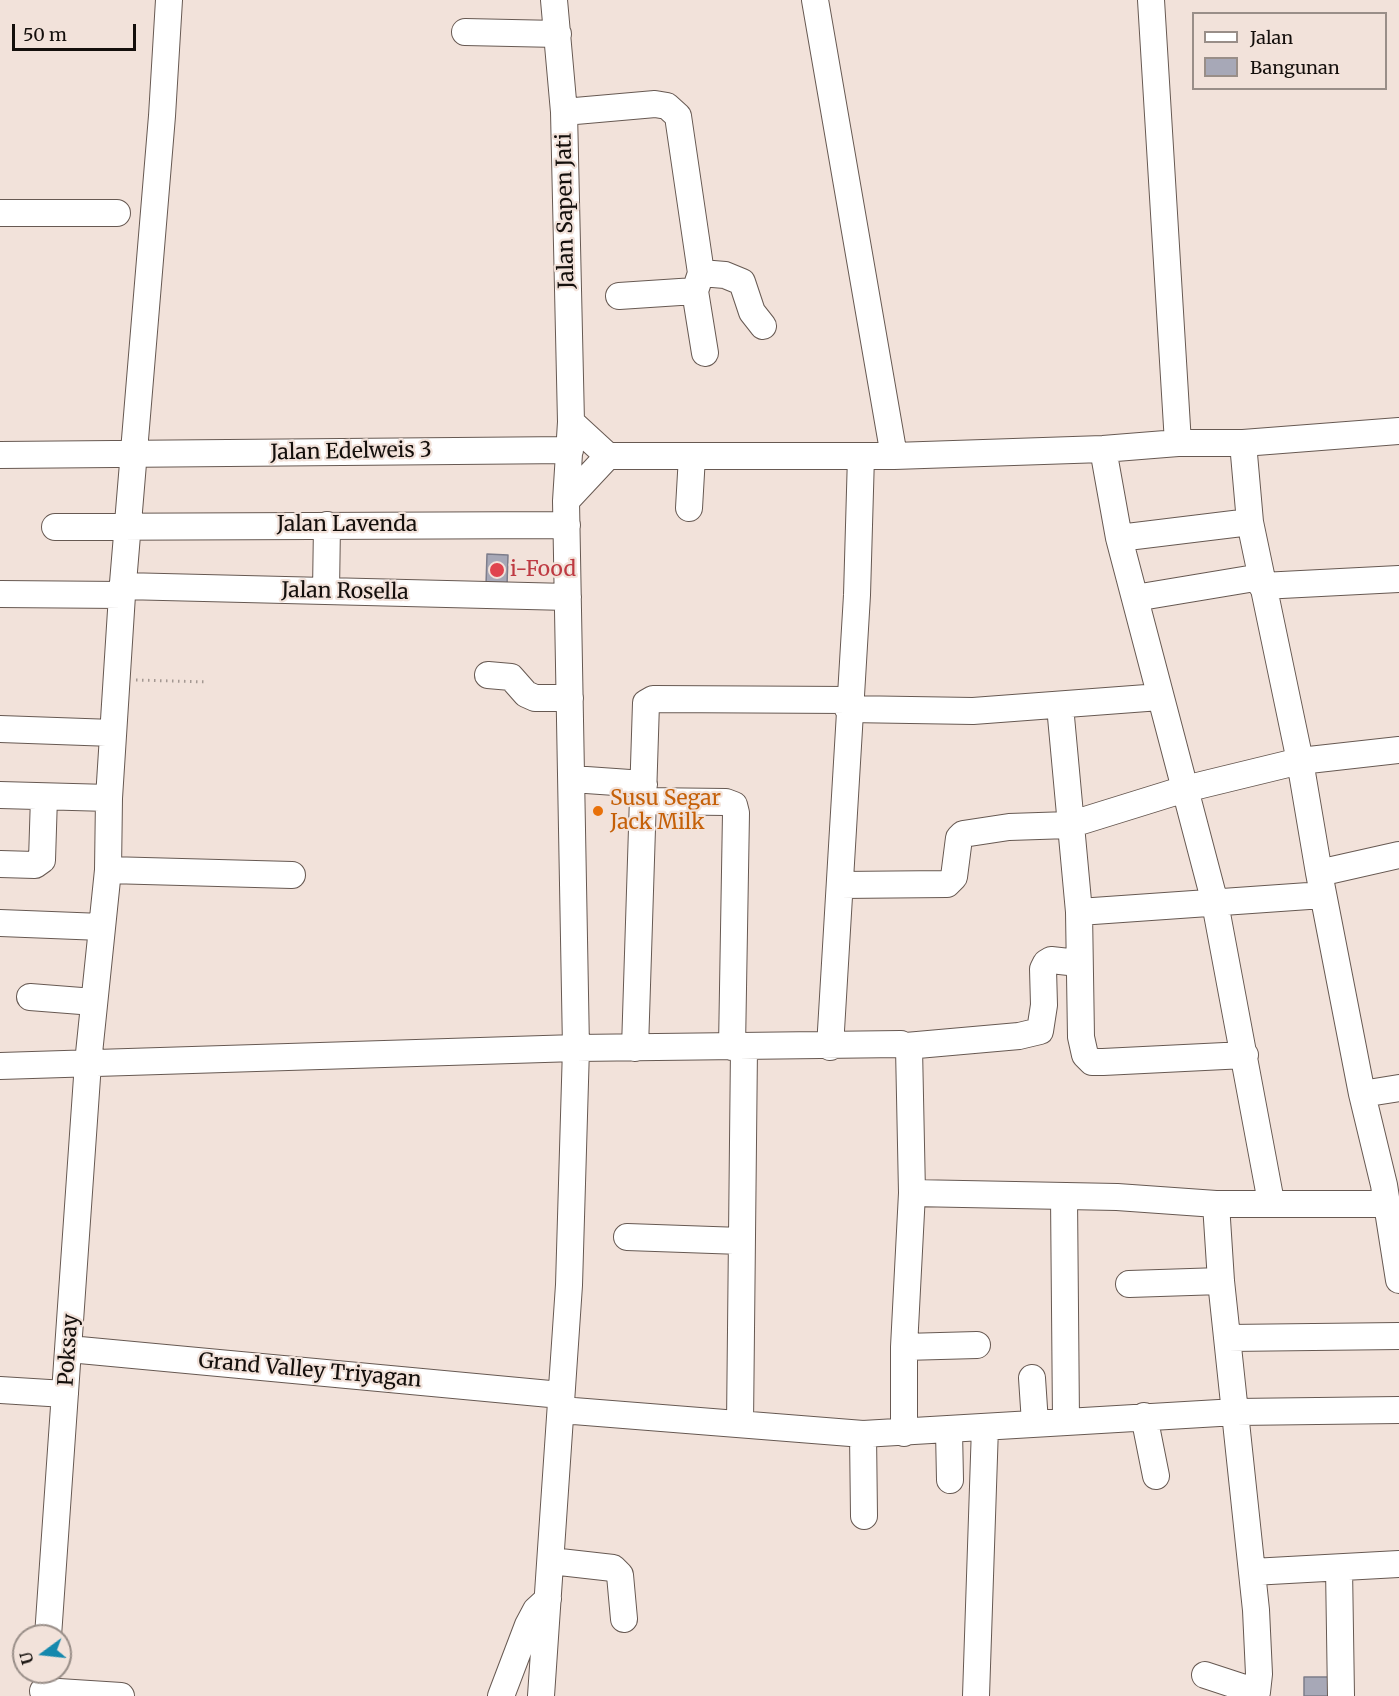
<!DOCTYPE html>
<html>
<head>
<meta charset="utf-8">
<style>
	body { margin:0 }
	#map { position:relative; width:1399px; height:1696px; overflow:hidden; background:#f2e2da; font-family:Merriweather,serif }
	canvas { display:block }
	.legend { position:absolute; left:1192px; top:12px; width:195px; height:78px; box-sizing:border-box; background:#f2e2da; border:2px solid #998e88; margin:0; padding:8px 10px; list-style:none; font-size:18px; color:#140f0c }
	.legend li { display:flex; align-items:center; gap:12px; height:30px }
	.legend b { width:30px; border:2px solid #998e88 }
	.north { position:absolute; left:12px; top:1624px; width:60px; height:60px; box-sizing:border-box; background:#f2e2da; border:2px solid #998e88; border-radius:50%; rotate:255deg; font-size:16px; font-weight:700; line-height:24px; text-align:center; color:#140f0c }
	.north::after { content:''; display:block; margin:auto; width:21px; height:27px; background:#1588ad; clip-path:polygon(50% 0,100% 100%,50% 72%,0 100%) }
	.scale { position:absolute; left:12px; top:24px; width:124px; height:27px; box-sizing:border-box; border:3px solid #140f0c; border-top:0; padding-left:8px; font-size:18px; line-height:21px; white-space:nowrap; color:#140f0c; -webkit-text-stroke:4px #f2e2da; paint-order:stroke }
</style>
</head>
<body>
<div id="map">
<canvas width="1399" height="1696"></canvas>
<ul class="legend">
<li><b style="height:8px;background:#fff"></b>Jalan</li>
<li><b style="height:16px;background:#a7a8b7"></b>Bangunan</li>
</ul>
<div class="north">U</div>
<div class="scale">50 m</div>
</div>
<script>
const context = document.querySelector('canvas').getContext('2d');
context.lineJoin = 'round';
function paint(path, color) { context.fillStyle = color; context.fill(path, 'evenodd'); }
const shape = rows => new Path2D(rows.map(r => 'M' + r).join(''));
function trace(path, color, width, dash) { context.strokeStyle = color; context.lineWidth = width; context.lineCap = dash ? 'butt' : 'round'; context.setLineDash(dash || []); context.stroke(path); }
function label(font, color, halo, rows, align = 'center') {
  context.font = font + ' Merriweather,serif'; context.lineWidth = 4.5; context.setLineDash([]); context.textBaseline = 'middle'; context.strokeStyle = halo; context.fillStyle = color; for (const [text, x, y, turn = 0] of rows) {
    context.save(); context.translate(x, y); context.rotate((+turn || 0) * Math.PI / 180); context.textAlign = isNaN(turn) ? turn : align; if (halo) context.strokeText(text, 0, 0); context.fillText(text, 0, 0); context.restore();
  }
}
const building = shape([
	[487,554,508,555,507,586,486,585,487,554],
	[1304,1677,1337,1677,1337,1696,1304,1696,1304,1677]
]);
const path = shape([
	[136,680,208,682]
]);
const minor = shape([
	[815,0,894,456],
	[1151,0,1178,443],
	[465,32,558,34],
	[564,112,655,104,667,106,678,116,701,273,695,291,705,353],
	[0,213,117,213],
	[701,273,725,275,742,282,752,312,763,326],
	[619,296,695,291],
	[571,422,608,456,894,456,1103,449,1178,443,1243,443,1399,431],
	[1243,443,1250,522,1300,761,1319,873,1362,1094,1384,1185,1399,1280],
	[1103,449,1119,538,1215,903,1271,1202],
	[0,455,570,450],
	[566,501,608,456],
	[689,508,692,456],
	[55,527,567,525],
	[1119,538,1250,522],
	[123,586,568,597],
	[1262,586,1399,579],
	[326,591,327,525],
	[0,594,122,595],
	[1135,598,1261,577],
	[488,675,511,677,526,694,535,698,570,698],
	[1060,706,1079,912,1081,1037,1085,1055,1092,1062,1103,1062,1245,1055],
	[848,709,973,711,1160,697],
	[0,729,113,733],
	[572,779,644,784],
	[0,795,109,798],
	[643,801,726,802,734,805,736,813,732,1047],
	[0,864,35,865,42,860,44,797],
	[108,870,292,875],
	[1319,873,1399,855],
	[840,885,947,884,954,877,959,838,963,834,1009,827,1069,825,1185,789,1300,761,1399,750],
	[1079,912,1323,895],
	[0,923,102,927],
	[30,997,94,1002],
	[906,1046,1019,1036,1040,1031,1044,1005,1043,969,1046,963,1051,960,1078,963],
	[830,1047,857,595,861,456],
	[635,1048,646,703,653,699,849,700],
	[0,1066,576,1048,566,501,571,422,564,112,554,0],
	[1362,1094,1399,1088],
	[912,1193,1117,1197,1216,1204,1386,1204],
	[1064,1197,1066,1420],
	[627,1237,741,1241],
	[1129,1284,1221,1281],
	[1228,1338,1399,1336],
	[904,1347,977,1345],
	[69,1349,550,1394],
	[1032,1378,1035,1423],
	[0,1390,65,1394],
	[561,1410,863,1434,1236,1412,1399,1410],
	[1144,1416,1156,1476],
	[740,1424,744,1048],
	[949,1431,950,1480],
	[863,1434,864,1516],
	[551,1561,613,1568,620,1575,624,1619],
	[1339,1568,1341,1696],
	[1252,1572,1399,1564],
	[48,1636,88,1063,108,870,109,798,122,595,162,116,169,0],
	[1205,1675,1257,1692,1259,1674,1256,1610,1221,1281,1216,1204],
	[43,1691,121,1696],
	[501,1696,528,1625,536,1610,548,1599],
	[541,1696,569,1285,576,1048,901,1044,909,1048,912,1193,904,1347,904,1433],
	[976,1696,985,1427]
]);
const markers = [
	[497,570,8,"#e0444e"],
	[598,811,6,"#e8710a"]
];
const streetNames = [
	["Jalan Sapen Jati",566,211,-91],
	["Jalan Edelweis 3",351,452,-1],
	["Jalan Lavenda",347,525],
	["Jalan Rosella",345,592,1],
	["Poksay",69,1350,-86],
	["Grand Valley Triyagan",310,1371,5]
];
const healthNames = [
	["i-Food",510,570]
];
const foodNames = [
	["Susu Segar",610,799],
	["Jack Milk",610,823]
];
paint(building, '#a7a8b7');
trace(building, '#7d7d8b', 1.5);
trace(minor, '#675952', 28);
trace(path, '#a49892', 3, [1.5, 4.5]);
trace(minor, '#fff', 26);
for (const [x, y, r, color] of markers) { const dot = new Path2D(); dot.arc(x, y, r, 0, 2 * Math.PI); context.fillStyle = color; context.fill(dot); trace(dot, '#f2e2da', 2); }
label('21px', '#140f0c', '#f2e2da', streetNames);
label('21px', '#be3a42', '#f2e2da', healthNames, 'left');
label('21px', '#c56008', '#f2e2da', foodNames, 'left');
</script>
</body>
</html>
